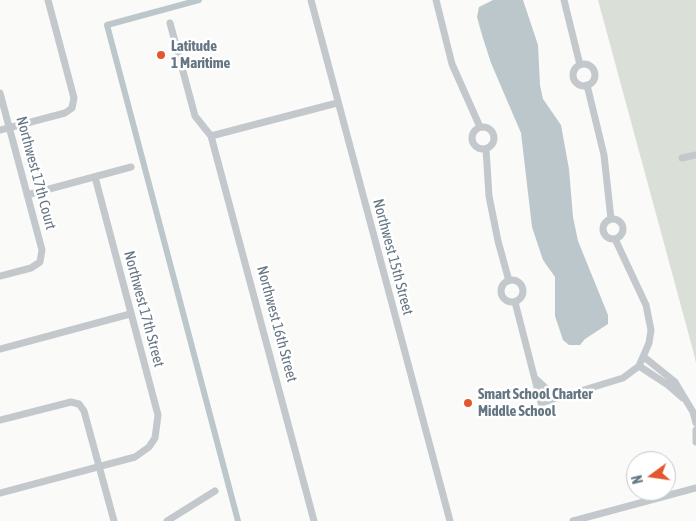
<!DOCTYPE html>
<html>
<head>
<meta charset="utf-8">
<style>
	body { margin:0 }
	#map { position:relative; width:696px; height:521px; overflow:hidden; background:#fafaf8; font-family:"Asap Condensed",sans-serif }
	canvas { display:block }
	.north { position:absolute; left:626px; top:451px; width:50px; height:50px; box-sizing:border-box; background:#fff; border:1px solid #c1c8cd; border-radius:50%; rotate:256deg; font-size:14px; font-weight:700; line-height:20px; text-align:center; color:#657683 }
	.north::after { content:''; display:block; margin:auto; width:18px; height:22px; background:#e4572e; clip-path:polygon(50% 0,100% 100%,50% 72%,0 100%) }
</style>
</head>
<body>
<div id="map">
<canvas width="696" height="521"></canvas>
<div class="north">N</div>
</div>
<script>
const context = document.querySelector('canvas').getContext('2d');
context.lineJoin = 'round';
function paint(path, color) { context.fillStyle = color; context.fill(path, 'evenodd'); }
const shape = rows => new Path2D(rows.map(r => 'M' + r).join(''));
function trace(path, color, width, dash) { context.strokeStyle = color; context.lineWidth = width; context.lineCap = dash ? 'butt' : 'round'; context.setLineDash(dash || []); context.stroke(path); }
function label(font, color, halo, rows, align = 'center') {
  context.font = font + ' "Asap Condensed",sans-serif'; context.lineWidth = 5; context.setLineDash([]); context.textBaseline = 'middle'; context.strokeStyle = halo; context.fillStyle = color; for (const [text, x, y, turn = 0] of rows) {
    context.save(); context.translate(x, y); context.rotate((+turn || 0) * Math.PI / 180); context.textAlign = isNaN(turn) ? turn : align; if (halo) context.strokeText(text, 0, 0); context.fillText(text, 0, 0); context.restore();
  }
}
const green = shape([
	[598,0,696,0,696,363,694,354]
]);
const water = shape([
	[493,0,523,0,538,45,540,85,543,99,561,125,569,169,573,217,578,241,608,315,608,324,585,339,580,345,569,345,563,340,555,316,555,277,543,260,532,227,521,133,491,63,482,35,477,17,479,7]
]);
const canal = shape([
	[199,0,107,25,238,521]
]);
const street = shape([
	[311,0,450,521],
	[436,0,452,64,480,127],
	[564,0,580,65],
	[170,23,195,116,211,136,314,521],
	'573 75a11 11 0 1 1 22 0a11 11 0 1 1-22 0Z',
	[587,85,604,155,611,219],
	[0,93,42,250,40,262,31,268,0,276],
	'472 138a11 11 0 1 1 22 0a11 11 0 1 1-22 0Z',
	[0,130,65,113,72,108,74,98,48,0],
	[211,136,337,103],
	[486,149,489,196,498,241,509,281],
	[682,158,696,155],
	[27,195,131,167],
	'603 229a10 10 0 1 1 20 0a10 10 0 1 1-20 0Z',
	'501 291a11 11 0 1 1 22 0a11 11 0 1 1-22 0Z',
	[515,302,541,403,623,378,639,366,649,343,651,330,646,305,615,239],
	[0,349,130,314],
	[644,357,675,382,693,412,696,423],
	[639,366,668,385,683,398],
	[536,379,549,391,562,395],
	[0,420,71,402,79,404,84,411,114,521],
	[696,430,696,442],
	[0,493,135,457,149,447,155,438,158,415,95,177],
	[167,521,215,491],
	[573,521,696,488]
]);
const markers = [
	[161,55,5,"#e4572e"],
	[468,403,5,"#e4572e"]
];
const poiNames = [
	["Latitude",171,46],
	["1 Maritime",171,63],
	["Smart School Charter",478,394],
	["Middle School",478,411]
];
const streetNames = [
	["Northwest 17th Court",36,173,75],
	["Northwest 15th Street",393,257,75],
	["Northwest 17th Street",144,309,75],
	["Northwest 16th Street",277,324,75]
];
paint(green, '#dadfd7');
paint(water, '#bbc7cb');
trace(canal, '#bbc7cb', 6);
trace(street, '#c3c8cc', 7);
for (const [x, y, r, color] of markers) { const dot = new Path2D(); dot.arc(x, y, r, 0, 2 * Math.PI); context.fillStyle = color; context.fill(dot); trace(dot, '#fff', 2); }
label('bold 15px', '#657683', '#fff', poiNames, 'left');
label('15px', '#657683', '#fff', streetNames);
</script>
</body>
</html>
